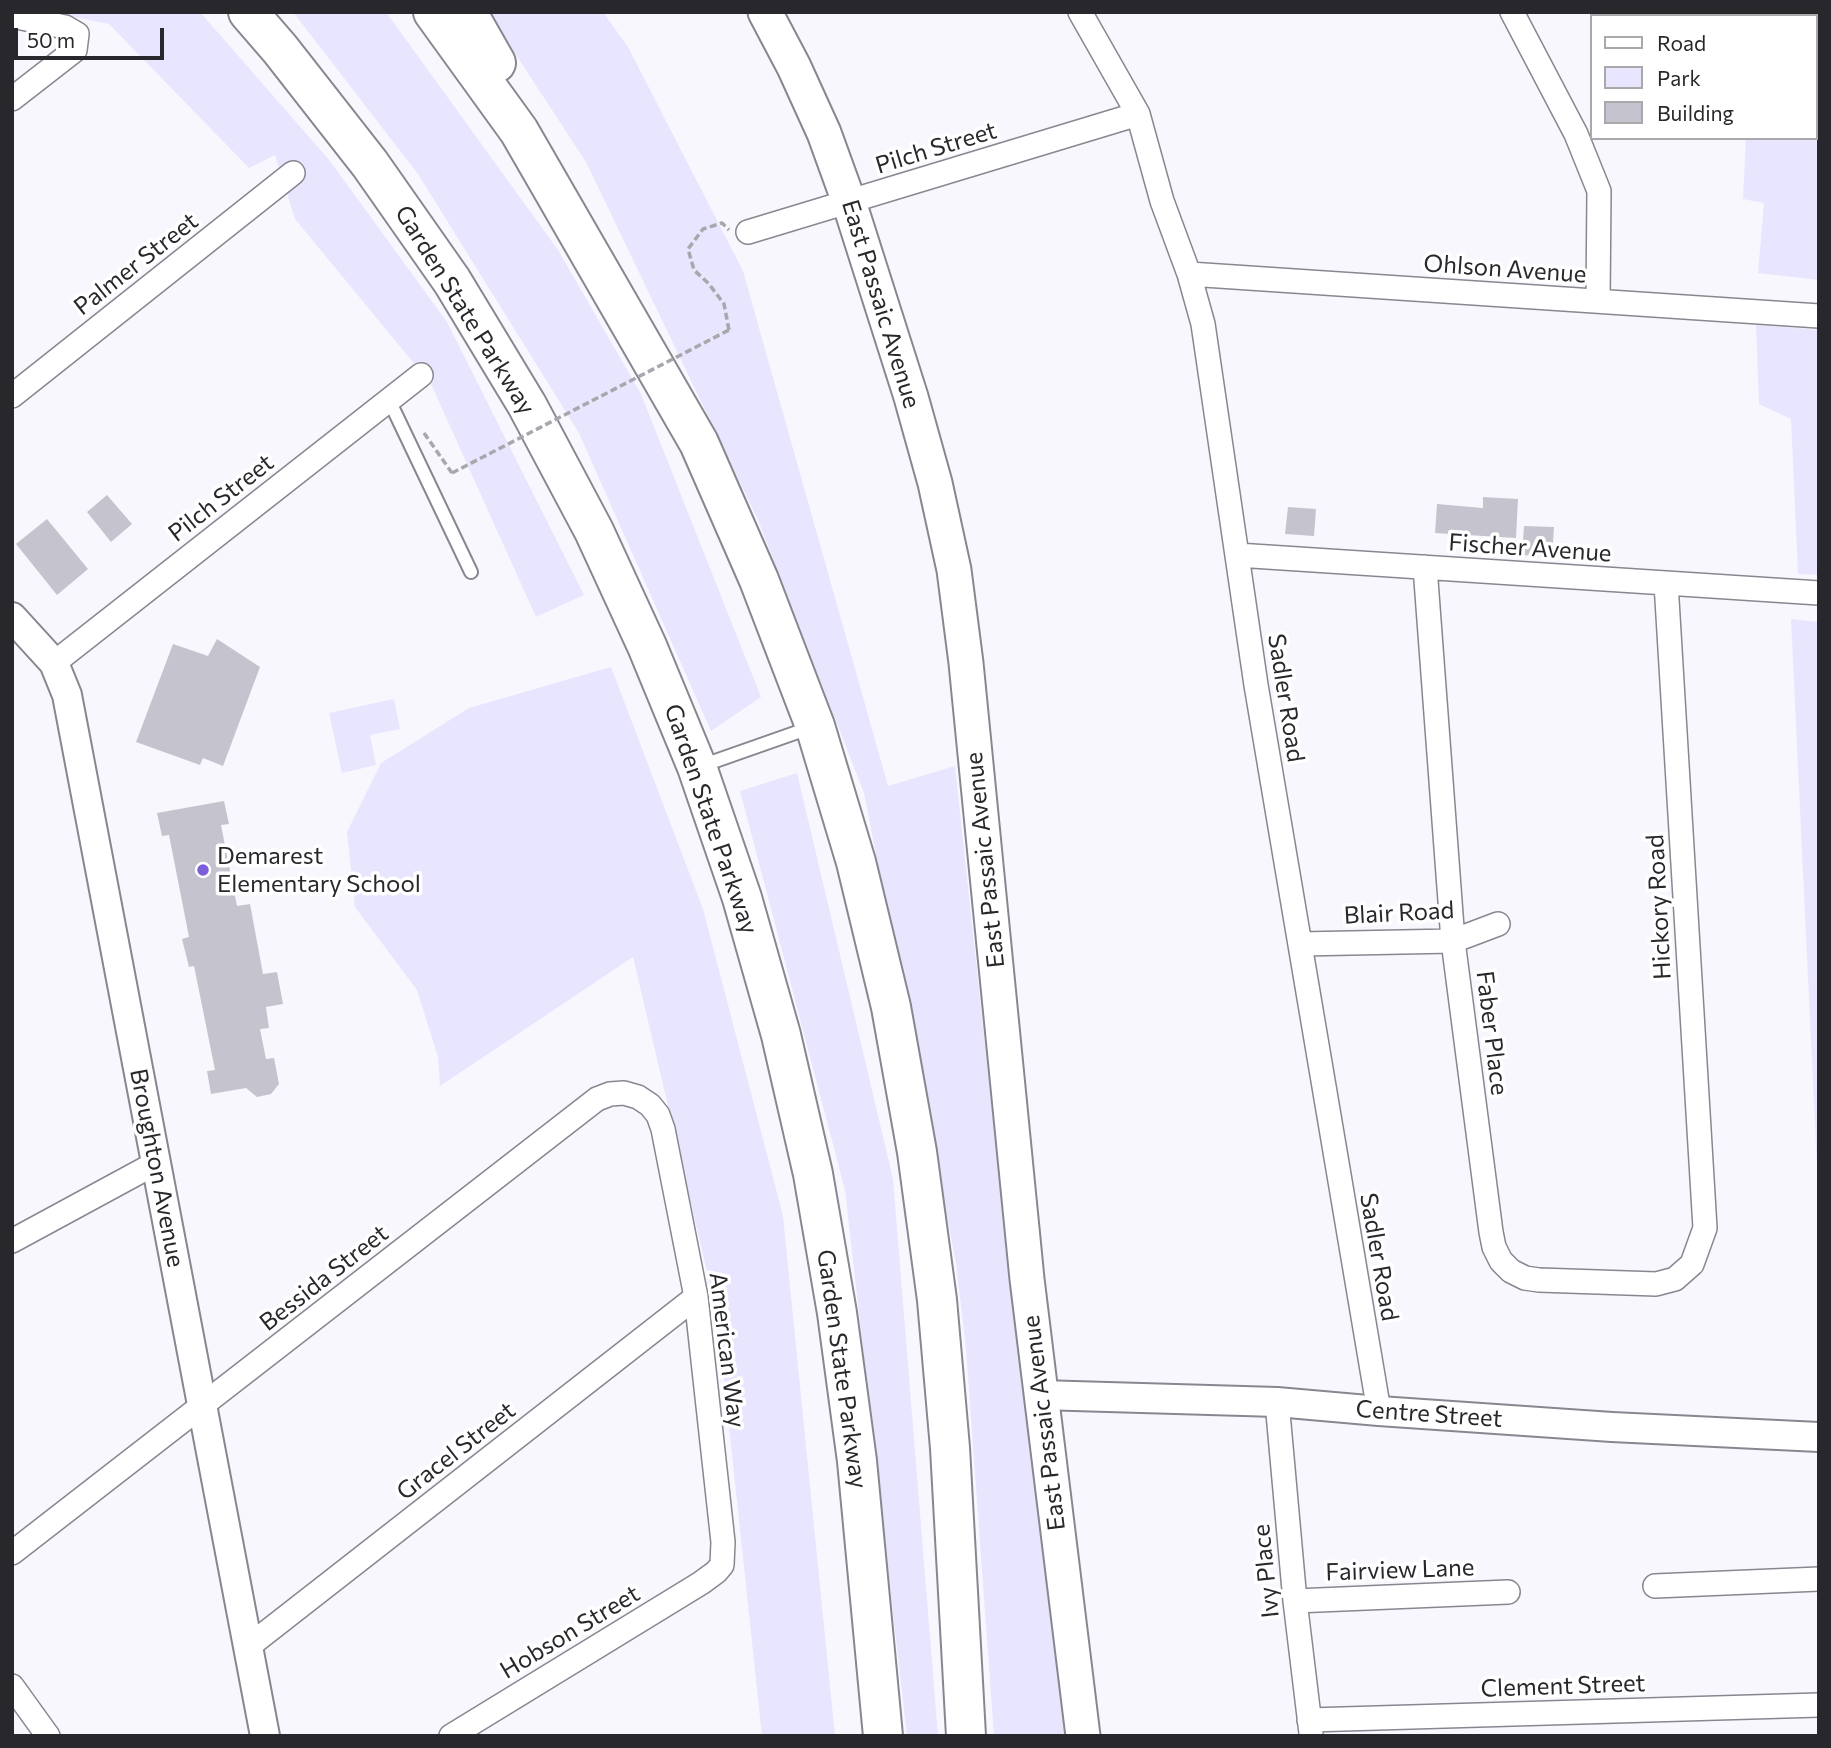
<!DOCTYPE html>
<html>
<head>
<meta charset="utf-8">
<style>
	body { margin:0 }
	#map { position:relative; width:1831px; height:1748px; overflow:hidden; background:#f8f7fe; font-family:Commissioner,sans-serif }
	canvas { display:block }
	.frame { position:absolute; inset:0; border:14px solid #28282c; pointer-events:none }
	.legend { position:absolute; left:1590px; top:14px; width:228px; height:126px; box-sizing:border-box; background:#fff; border:2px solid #a9a9ab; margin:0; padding:9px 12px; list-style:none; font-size:21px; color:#28282c }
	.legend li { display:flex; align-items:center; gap:14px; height:35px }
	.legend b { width:35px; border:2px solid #a9a9ab }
	.scale { position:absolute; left:14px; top:28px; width:150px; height:32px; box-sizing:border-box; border:4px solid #28282c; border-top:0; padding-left:9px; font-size:21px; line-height:24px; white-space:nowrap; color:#28282c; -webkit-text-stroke:5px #fff; paint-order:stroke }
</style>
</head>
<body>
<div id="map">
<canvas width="1831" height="1748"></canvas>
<div class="frame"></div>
<ul class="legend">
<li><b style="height:9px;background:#fff"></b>Road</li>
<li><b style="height:19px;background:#e8e5fe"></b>Park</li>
<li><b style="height:19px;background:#c5c4ce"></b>Building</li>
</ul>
<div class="scale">50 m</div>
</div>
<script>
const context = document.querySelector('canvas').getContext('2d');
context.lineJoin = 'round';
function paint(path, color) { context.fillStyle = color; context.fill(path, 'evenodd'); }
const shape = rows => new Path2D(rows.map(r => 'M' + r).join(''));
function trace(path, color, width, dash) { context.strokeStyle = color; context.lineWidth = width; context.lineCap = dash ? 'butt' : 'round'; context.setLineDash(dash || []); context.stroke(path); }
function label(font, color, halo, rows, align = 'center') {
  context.font = font + ' Commissioner,sans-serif'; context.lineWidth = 7; context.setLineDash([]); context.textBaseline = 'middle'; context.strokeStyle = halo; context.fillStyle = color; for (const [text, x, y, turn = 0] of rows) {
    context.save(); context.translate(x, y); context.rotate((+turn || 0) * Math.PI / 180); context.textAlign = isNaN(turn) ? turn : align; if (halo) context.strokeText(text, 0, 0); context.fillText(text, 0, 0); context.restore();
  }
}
const green = shape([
	[50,12,200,12,330,161,447,322,584,595,536,617,431,384,295,219,275,155,249,168,109,24],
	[293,12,386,12,558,250,641,394,761,697,711,731,579,433,418,174],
	[488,12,603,12,628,47,743,271,888,786,955,766,1013,1307,1068,1736,994,1736,966,1349,956,1263,864,793,758,520,586,162],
	[1750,12,1819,12,1819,280,1758,273,1764,203,1743,199,1746,138,1815,138,1815,16,1750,16],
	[1756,325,1819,330,1819,575,1798,574,1791,419,1759,404],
	[1791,619,1819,622,1819,1209],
	[611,667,703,909,783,1216,835,1736,762,1736,717,1314,633,957,440,1086,438,1057,417,990,355,907,347,832,381,763,469,708],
	[394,699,400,729,370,735,376,765,342,773,329,713],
	[797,773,893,1179,938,1736,907,1736,845,1190,740,791]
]);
const building = shape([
	[107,495,132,524,111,542,87,512],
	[1483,497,1518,499,1516,538,1435,533,1437,504,1483,508],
	[1288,507,1316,509,1314,536,1285,534],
	[47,519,88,569,57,595,16,544],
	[1524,526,1554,527,1552,557,1522,555],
	[217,639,260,667,223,766,203,758,200,765,136,742,173,644,208,656],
	[224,801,229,824,221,825,237,906,250,904,263,974,277,972,283,1004,266,1007,269,1028,260,1029,266,1059,274,1058,279,1084,271,1094,257,1097,246,1088,211,1094,207,1071,215,1070,194,966,189,967,182,939,189,937,169,835,162,836,157,813]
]);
const path = shape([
	[729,330,724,304,709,284,694,270,688,249,703,229,722,223,729,230],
	[424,433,452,473]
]);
const service = shape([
	[389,400,471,572],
	[701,766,812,727]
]);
const minor = shape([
	[1080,12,1138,114,1162,201,1189,274,1203,324,1256,685,1379,1411],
	[1512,12,1576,134,1599,191,1598,301],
	[12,16,65,27,77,34,75,50,12,99],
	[748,232,1138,114],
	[1189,274,1819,316],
	[12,396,293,173],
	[1237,555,1819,593],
	[1425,567,1453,941,1491,1232,1494,1247,1501,1261,1511,1271,1525,1278,1539,1280,1656,1284,1675,1279,1692,1264,1705,1228,1666,583],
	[54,663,421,375],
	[1300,944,1453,941,1498,924],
	[12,1241,156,1163],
	[1277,1402,1295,1601,1311,1733],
	[12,1553,597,1099,610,1094,624,1093,638,1097,650,1105,658,1115,663,1129,696,1297,723,1542,722,1565,716,1572,701,1583,451,1736],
	[1655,1586,1819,1579],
	[1295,1601,1508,1592],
	[249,1646,696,1297],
	[12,1686,48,1736],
	[1309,1720,1819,1705]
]);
const tertiary = shape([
	[12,617,54,663,67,695,265,1736],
	[1040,1395,1277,1402,1379,1411,1612,1427,1819,1437]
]);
const secondary = shape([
	[765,12,794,67,824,133,849,202,911,397,935,483,954,570,966,663,1027,1279,1083,1736]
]);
const motorway = shape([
	[248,12,280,49,370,164,452,281,527,405,594,531,647,646,697,767,742,898,781,1035,813,1174,837,1313,857,1461,883,1736],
	[433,12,519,131,699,443,759,580,815,726,856,862,891,1007,917,1152,937,1300,950,1448,966,1736],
	[467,12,496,63]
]);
const pathBridge = shape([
	[452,473,729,330]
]);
const markers = [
	[203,870,7,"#7c5fd9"]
];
const streetNames = [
	["Pilch Street",936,148,-17],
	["Palmer Street",136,264,-38],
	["Ohlson Avenue",1505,269,4],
	["East Passaic Avenue",881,304,73],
	["Garden State Parkway",465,310,58],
	["Pilch Street",221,498,-38],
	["Fischer Avenue",1530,548,4],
	["Sadler Road",1286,698,81],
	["Garden State Parkway",711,819,71],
	["East Passaic Avenue",985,860,-96],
	["Hickory Road",1659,907,-93],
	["Blair Road",1399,913,-3],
	["Faber Place",1492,1033,83],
	["Broughton Avenue",157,1168,79],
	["Sadler Road",1379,1257,80],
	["Bessida Street",324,1278,-38],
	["American Way",727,1350,83],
	["Garden State Parkway",842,1369,82],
	["Centre Street",1429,1414,4],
	["East Passaic Avenue",1044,1423,-97],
	["Gracel Street",456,1451,-38],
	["Fairview Lane",1400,1570,-2],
	["Ivy Place",1266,1571,-96],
	["Hobson Street",570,1632,-31],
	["Clement Street",1563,1686,-2]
];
const poiNames = [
	["Demarest",217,856],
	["Elementary School",217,884]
];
paint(green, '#e8e5fe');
paint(building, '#c5c4ce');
trace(service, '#888790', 16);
trace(minor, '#888790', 26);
trace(tertiary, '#888790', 32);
trace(secondary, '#888790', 37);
trace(motorway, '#888790', 42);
trace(path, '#a8a7ad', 3.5, [7, 3.5]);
trace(service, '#fff', 12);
trace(minor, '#fff', 23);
trace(tertiary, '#fff', 28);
trace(secondary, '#fff', 33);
trace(motorway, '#fff', 38);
trace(pathBridge, '#a8a7ad', 3.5, [7, 3.5]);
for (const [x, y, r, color] of markers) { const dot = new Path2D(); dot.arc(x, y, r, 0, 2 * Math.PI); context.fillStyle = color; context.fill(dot); trace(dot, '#fff', 2.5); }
label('24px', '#28282c', '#fff', streetNames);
label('24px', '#28282c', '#fff', poiNames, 'left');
</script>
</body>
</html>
